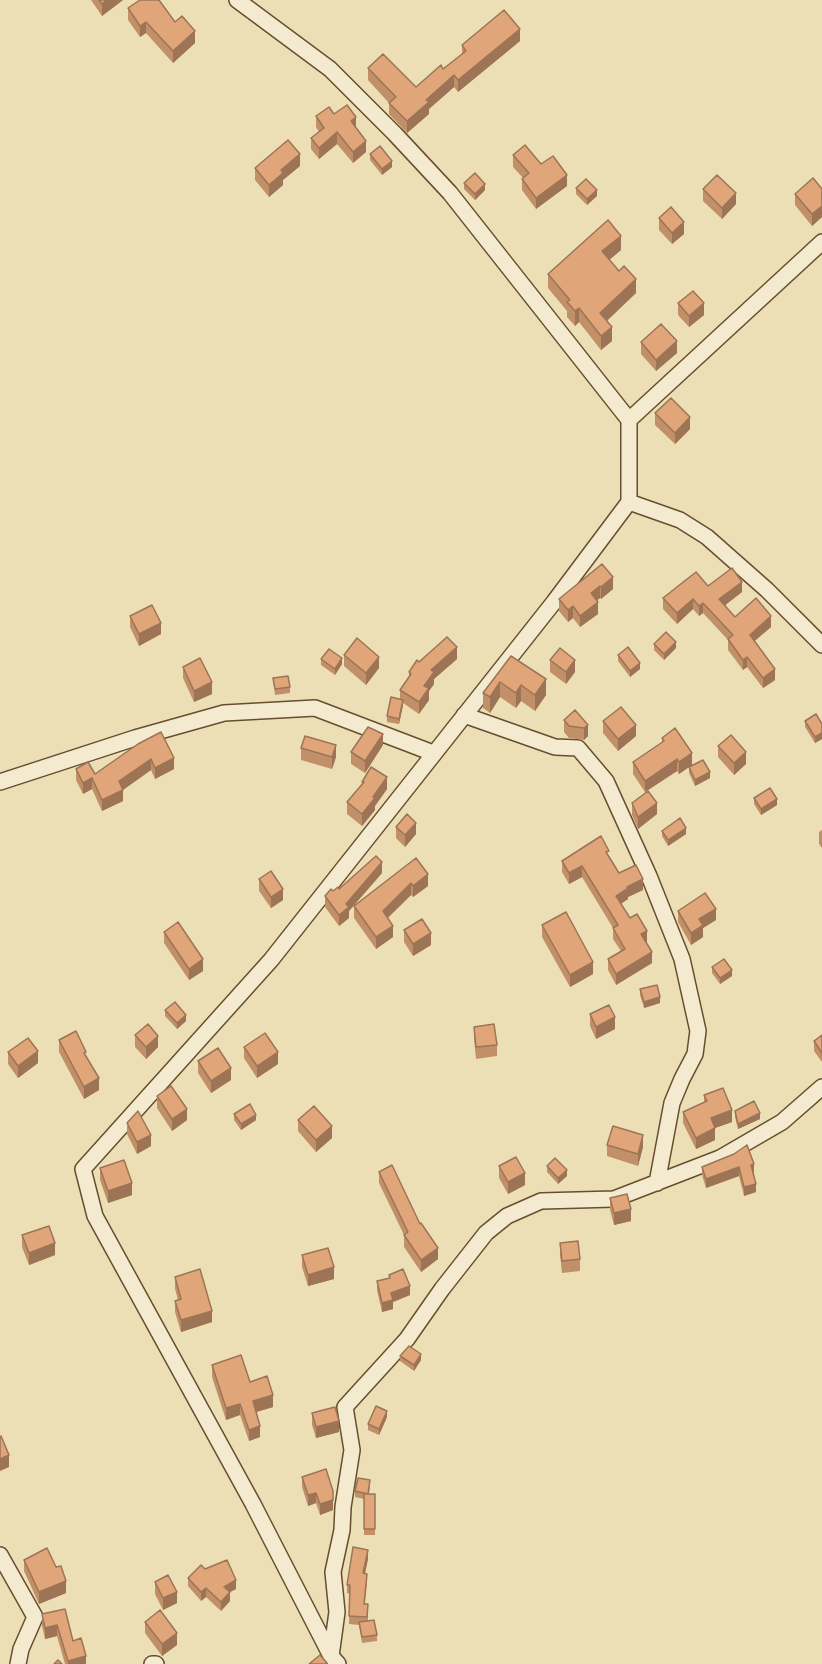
<!DOCTYPE html>
<html>
<head>
<meta charset="utf-8">
<style>
	body { margin:0 }
	canvas { display:block; background:#eddfb5 }
</style>
</head>
<body>
<canvas width="822" height="1664"></canvas>
<script>
const context = document.querySelector('canvas').getContext('2d');
context.lineJoin = 'round';
const shape = rows => new Path2D(rows.map(r => 'M' + r).join(''));
function trace(path, color, width, dash) { context.strokeStyle = color; context.lineWidth = width; context.lineCap = dash ? 'butt' : 'round'; context.setLineDash(dash || []); context.stroke(path); }
function paint(path, color) { context.fillStyle = color; context.fill(path, 'evenodd'); }
const street = shape([
	[237,0,330,69,395,134,450,193,629,420],
	[629,502,680,520,707,537,767,590,822,645],
	[464,715,555,747,578,748,606,781,649,876,682,959,698,1031,695,1054,682,1079,672,1103,657,1183],
	[0,782,135,738,224,713,315,708,433,753],
	[0,1555,35,1617,21,1649,18,1664],
	[331,1656,337,1612,333,1572,342,1530,343,1507,352,1450,345,1407,407,1339,442,1289,486,1233,507,1216,541,1201,614,1199,720,1158,782,1122,822,1087],
	[152,1664,156,1664],
	[338,1664,331,1656,253,1504,95,1216,83,1169,271,960,554,602,629,502,629,420,822,242]
]);
const wall = shape([
	[91,0,123,0,102,16],
	[128,8,175,22,195,43,173,63,146,33,140,37,128,20],
	[520,41,458,92,454,87,429,109,429,114,407,133,389,114,389,103,368,80,368,68,416,87,443,69,462,54,462,45],
	[334,114,356,128,366,152,353,163,337,144,319,159,311,149,311,138,319,132,316,127,316,116],
	[370,154,392,167,382,175,370,160],
	[513,155,541,164,567,186,536,209,522,190,522,179,523,178,513,167],
	[300,166,283,180,283,185,269,197,255,180,255,168],
	[464,183,485,190,475,200,464,189],
	[576,188,597,196,587,205,576,194],
	[703,189,736,204,722,219,703,201],
	[822,189,822,217,812,226,795,205,795,194],
	[659,218,684,234,672,244,659,230],
	[621,250,609,260,636,293,607,321,612,341,601,350,579,322,575,326,567,317,567,311,548,288,548,274],
	[678,303,704,315,689,327,678,315],
	[641,342,677,353,656,371,641,354],
	[655,413,690,429,675,444,655,425],
	[602,564,613,589,601,599,600,598,597,600,598,614,580,627,573,618,568,622,559,611,559,599],
	[742,592,725,605,735,617,771,627,754,641,775,680,763,688,747,667,743,670,728,650,728,640,703,613,699,616,693,609,677,624,663,609,663,598],
	[130,616,161,634,139,646,130,627],
	[654,644,676,648,664,660,654,650],
	[344,655,379,668,366,685,344,666],
	[618,655,640,669,630,677,618,661],
	[511,656,546,695,535,711,521,701,516,708,500,697,490,713,483,708,483,693],
	[321,659,342,664,335,675,321,665],
	[457,659,434,679,434,684,429,691,429,700,419,714,403,703,399,724,387,722,387,716,400,699,400,690,409,678,409,672,419,662],
	[550,660,575,672,566,684,550,672],
	[183,667,212,694,194,702,183,678],
	[273,678,290,687,290,693,275,695],
	[575,710,588,736,584,740,569,738,564,732,564,720],
	[603,721,636,736,618,751,603,733],
	[805,721,822,724,822,739,815,743,805,727],
	[662,738,692,765,679,774,677,771,645,792,633,774,633,762,662,743],
	[138,744,174,769,155,779,151,770,123,790,123,801,102,811,92,789,83,794,76,780,76,769,95,774],
	[383,745,365,773,351,764,351,752],
	[718,746,746,764,734,775,718,757],
	[301,748,336,757,332,769,301,760],
	[689,767,710,778,695,786,689,773],
	[362,782,387,789,375,806,375,810,362,826,347,814,347,802,362,784],
	[754,798,777,805,761,815,754,804],
	[632,803,657,814,638,829,632,815],
	[396,827,416,834,405,847,396,838],
	[822,830,822,848,819,844,819,832],
	[662,831,686,834,668,846,662,836],
	[609,857,619,873,643,890,628,897,628,899,621,904,630,918,647,942,646,942,652,963,616,985,608,970,608,959,621,951,613,939,613,928,582,877,569,884,562,872,562,861],
	[416,858,428,886,413,897,411,895,388,918,393,937,376,949,354,918,354,906],
	[382,873,349,911,349,918,339,926,325,907,325,896,333,891],
	[259,879,283,900,271,908,259,891],
	[678,911,716,920,703,928,703,937,691,945,678,922],
	[542,925,593,974,570,987,542,937],
	[404,930,431,945,413,956,404,942],
	[164,932,203,971,189,980,164,943],
	[712,967,732,976,720,984,712,973],
	[640,989,660,1003,644,1008,640,995],
	[165,1010,186,1021,177,1029,165,1016],
	[590,1014,615,1029,596,1039,590,1026],
	[474,1027,497,1045,497,1056,476,1059,474,1039],
	[135,1035,158,1047,146,1059,135,1047],
	[822,1035,822,1062,814,1051,814,1041],
	[59,1040,86,1058,99,1090,84,1099,59,1052],
	[244,1047,278,1064,257,1078,244,1058],
	[8,1052,38,1063,18,1078,8,1064],
	[198,1061,231,1080,211,1093,198,1073],
	[704,1095,732,1122,715,1128,715,1140,696,1149,683,1123,683,1112,704,1102],
	[157,1096,187,1120,172,1131,157,1108],
	[735,1111,760,1119,738,1129,735,1117],
	[234,1114,256,1120,241,1130,234,1120],
	[298,1120,332,1138,316,1152,298,1131],
	[127,1123,151,1146,137,1154,127,1134],
	[607,1145,643,1147,638,1166,607,1156],
	[734,1154,754,1173,753,1173,756,1192,744,1196,739,1176,706,1188,702,1175,702,1167],
	[499,1166,525,1185,508,1194,499,1178],
	[547,1166,567,1176,558,1184,547,1172],
	[100,1168,132,1195,108,1203,100,1180],
	[379,1172,420,1224,438,1259,421,1272,404,1247,404,1235,379,1183],
	[610,1198,631,1221,614,1225,610,1210],
	[22,1235,55,1255,29,1265,22,1247],
	[560,1243,580,1259,580,1271,562,1273,560,1255],
	[302,1255,334,1279,308,1286,302,1267],
	[389,1275,410,1295,393,1302,393,1309,382,1312,377,1290,377,1281,389,1279],
	[175,1277,212,1322,181,1332,175,1312,175,1301,178,1300,175,1289],
	[400,1356,421,1360,414,1371,400,1361],
	[212,1365,250,1382,273,1407,256,1412,260,1437,249,1441,240,1415,226,1420,212,1377],
	[312,1413,339,1432,316,1438,312,1425],
	[387,1417,379,1435,368,1430,368,1424],
	[302,1477,333,1491,333,1510,320,1515,316,1503,308,1506,302,1487],
	[370,1486,369,1494,375,1494,375,1535,364,1535,364,1499,355,1497,355,1491],
	[368,1559,365,1574,367,1582,365,1604,368,1604,368,1621,377,1635,377,1641,362,1643,359,1625,349,1624,350,1594,347,1593,347,1585],
	[24,1560,66,1593,39,1604,24,1571],
	[205,1569,236,1589,230,1592,230,1601,221,1611,206,1597,201,1601,188,1586,188,1578],
	[155,1582,177,1603,163,1610,155,1594],
	[65,1609,73,1641,86,1664,65,1664,57,1636,45,1639,42,1626,42,1614],
	[145,1622,177,1645,162,1656,145,1633]
]);
const shadedWall = shape([
	[107,0,123,0,102,16,102,4],
	[146,22,146,33,140,37,140,26],
	[520,29,520,41,458,92,458,80],
	[195,31,195,43,173,63,173,51],
	[454,75,454,87,429,109,429,114,407,133,407,121,426,100],
	[356,117,356,128,351,121],
	[337,132,337,144,319,159,319,148],
	[366,141,366,152,353,163,353,152],
	[300,154,300,166,283,180,283,185,269,197,269,185,281,170],
	[392,161,392,167,382,175,382,169],
	[567,175,567,186,536,209,536,198],
	[485,184,485,190,475,200,475,194],
	[597,190,597,196,587,205,587,199],
	[736,193,736,204,722,219,722,208],
	[822,206,822,217,812,226,812,214],
	[684,222,684,234,672,244,672,233],
	[621,236,621,250,602,266,602,251],
	[636,279,636,293,600,327,600,313],
	[704,303,704,315,689,327,689,316],
	[579,308,579,322,575,326,575,311],
	[612,327,612,341,601,350,601,336],
	[677,341,677,353,656,371,656,360],
	[690,417,690,429,675,444,675,433],
	[613,577,613,589,601,599,601,587],
	[742,582,742,592,719,610,719,599],
	[600,586,600,598,591,605,591,593],
	[693,599,693,609,677,624,677,613],
	[598,602,598,614,580,627,580,616],
	[703,603,703,613,699,616,699,606],
	[573,606,573,618,568,622,568,610],
	[771,616,771,627,750,645,750,635],
	[161,623,161,634,139,646,139,634],
	[676,642,676,648,664,660,664,654],
	[457,647,457,659,434,679,434,684,429,691,429,700,419,714,419,702,424,686,431,670],
	[379,657,379,668,366,685,366,673],
	[747,657,747,667,743,670,743,660],
	[342,658,342,664,335,675,335,669],
	[575,660,575,672,566,684,566,672],
	[640,663,640,669,630,677,630,671],
	[775,669,775,680,763,688,763,678],
	[546,679,546,695,535,711,535,695],
	[212,682,212,694,194,702,194,691],
	[500,682,500,697,490,713,490,697],
	[521,685,521,701,516,708,516,693],
	[403,700,403,706,399,724,399,719],
	[588,725,588,736,584,740,584,728],
	[636,725,636,736,618,751,618,739],
	[822,733,822,739,815,743,815,737],
	[383,734,383,745,365,773,365,761],
	[336,745,336,757,332,769,332,757],
	[746,752,746,764,734,775,734,763],
	[692,753,692,765,679,774,679,762],
	[174,758,174,769,155,779,155,768],
	[151,759,151,770,120,792,123,790,123,801,102,811,102,800,119,781],
	[677,759,677,771,645,792,645,781],
	[710,772,710,778,695,786,695,780],
	[387,777,387,789,375,806,375,810,362,826,362,814],
	[92,778,92,789,83,794,83,783],
	[777,799,777,805,761,815,761,809],
	[657,803,657,814,638,829,638,817],
	[416,823,416,834,405,847,405,835],
	[686,828,686,834,668,846,668,840],
	[382,862,382,873,349,911,349,918,339,926,339,915,346,904],
	[582,866,582,877,569,884,569,873],
	[428,874,428,886,413,897,413,886],
	[643,879,643,890,628,897,628,899,616,907,616,896,627,887],
	[411,883,411,895,383,922,383,911],
	[283,889,283,900,271,908,271,897],
	[716,909,716,920,703,928,703,937,691,945,691,933,699,919],
	[393,926,393,937,376,949,376,937],
	[647,931,647,942,641,945,641,934],
	[431,933,431,945,413,956,413,944],
	[652,952,652,963,616,985,616,974],
	[203,959,203,971,189,980,189,969],
	[593,962,593,974,570,987,570,975],
	[732,970,732,976,720,984,720,978],
	[660,997,660,1003,644,1008,644,1002],
	[186,1015,186,1021,177,1029,177,1023],
	[615,1017,615,1029,596,1039,596,1027],
	[158,1036,158,1047,146,1059,146,1047],
	[38,1051,38,1063,18,1078,18,1066],
	[278,1052,278,1064,257,1078,257,1066],
	[231,1068,231,1080,211,1093,211,1081],
	[99,1078,99,1090,84,1099,84,1087],
	[187,1109,187,1120,172,1131,172,1119],
	[732,1110,732,1122,715,1128,715,1140,696,1149,696,1138,711,1118],
	[760,1113,760,1119,738,1129,738,1124],
	[256,1115,256,1120,241,1130,241,1124],
	[332,1126,332,1138,316,1152,316,1140],
	[151,1135,151,1146,137,1154,137,1142],
	[643,1135,643,1147,638,1166,638,1154],
	[754,1164,754,1173,751,1174,751,1165],
	[739,1167,739,1176,706,1188,706,1179],
	[567,1170,567,1176,558,1184,558,1178],
	[525,1173,525,1185,508,1194,508,1182],
	[132,1183,132,1195,108,1203,108,1191],
	[756,1184,756,1192,744,1196,744,1187],
	[631,1209,631,1221,614,1225,614,1213],
	[55,1243,55,1255,29,1265,29,1253],
	[438,1248,438,1259,421,1272,421,1260],
	[334,1267,334,1279,308,1286,308,1275],
	[410,1286,410,1295,393,1302,393,1309,382,1312,382,1303,391,1293],
	[212,1311,212,1322,181,1332,181,1320],
	[421,1354,421,1360,414,1371,414,1365],
	[273,1395,273,1407,253,1413,253,1401],
	[240,1404,240,1415,226,1420,226,1408],
	[387,1411,387,1417,379,1435,379,1429],
	[339,1421,339,1432,316,1438,316,1427],
	[260,1426,260,1437,249,1441,249,1430],
	[9,1455,9,1467,0,1471,0,1459],
	[316,1493,316,1503,308,1506,308,1495],
	[333,1500,333,1510,320,1515,320,1504],
	[368,1550,368,1559,363,1582,363,1573],
	[236,1580,236,1589,230,1592,230,1601,221,1611,221,1602,224,1587],
	[66,1581,66,1593,39,1604,39,1592],
	[206,1588,206,1597,201,1601,201,1592],
	[177,1592,177,1603,163,1610,163,1598],
	[57,1625,57,1636,45,1639,45,1628],
	[177,1633,177,1645,162,1656,162,1644],
	[86,1656,86,1664,68,1664,68,1661]
]);
const building = shape([
	[99,0,107,0,102,4,99,0],
	[140,0,159,0,175,22,182,16,195,31,173,51,146,22,140,26,128,8,140,0],
	[504,10,520,29,458,80,454,75,426,100,429,102,407,121,389,103,396,97,368,68,383,54,416,87,441,65,443,69,466,51,462,45,504,10],
	[347,105,356,117,351,121,366,141,353,152,337,132,319,148,311,138,324,128,316,116,329,107,334,114,347,105],
	[288,140,300,154,281,170,283,173,269,185,255,168,288,140],
	[525,145,541,164,553,156,567,175,536,198,522,179,529,173,513,155,525,145],
	[380,146,392,161,382,169,370,154,380,146],
	[475,173,485,184,475,194,464,183,475,173],
	[717,175,736,193,722,208,703,189,717,175],
	[813,178,822,189,822,206,812,214,795,194,813,178],
	[586,179,597,190,587,199,576,188,586,179],
	[671,207,684,222,672,233,659,218,671,207],
	[608,220,621,236,602,251,619,271,624,266,636,279,600,313,612,327,601,336,579,308,575,311,567,302,570,300,548,274,608,220],
	[693,291,704,303,689,316,678,303,693,291],
	[661,324,677,341,656,360,641,342,661,324],
	[671,398,690,417,675,433,655,413,671,398],
	[602,564,613,577,601,587,600,586,591,593,598,602,580,616,573,606,568,610,559,599,602,564],
	[732,568,742,582,719,599,735,617,756,598,771,616,750,635,775,669,763,678,747,657,743,660,728,639,733,635,703,603,699,606,693,599,677,613,663,598,696,572,708,586,732,568],
	[152,605,161,623,139,634,130,616,152,605],
	[666,632,676,642,664,654,654,644,666,632],
	[447,637,457,647,431,670,434,672,424,686,429,688,419,702,400,690,411,674,409,672,417,660,419,662,447,637],
	[357,638,379,657,366,673,344,655,357,638],
	[628,647,640,663,630,671,618,655,628,647],
	[560,648,575,660,566,672,550,660,560,648],
	[329,649,342,658,335,669,321,659,329,649],
	[511,656,546,679,535,695,521,685,516,693,500,682,490,697,483,693,511,656],
	[200,658,212,682,194,691,183,667,200,658],
	[288,676,290,687,275,689,273,678,288,676],
	[391,697,403,700,399,719,387,716,391,697],
	[621,707,636,725,618,739,603,721,621,707],
	[575,710,588,725,584,728,569,726,564,720,575,710],
	[816,714,822,724,822,733,815,737,805,721,816,714],
	[368,727,383,734,365,761,351,752,368,727],
	[675,728,692,753,679,762,677,759,645,781,633,762,664,741,662,738,675,728],
	[161,732,174,758,155,768,151,759,119,781,123,790,102,800,92,778,83,783,76,769,88,762,95,774,138,744,161,732],
	[731,735,746,752,734,763,718,746,731,735],
	[305,736,336,745,332,757,301,748,305,736],
	[703,760,710,772,695,780,689,767,703,760],
	[371,767,387,777,373,797,375,798,362,814,347,802,364,782,362,782,371,767],
	[770,788,777,799,761,809,754,798,770,788],
	[648,791,657,803,638,817,632,803,648,791],
	[407,814,416,823,405,835,396,827,407,814],
	[680,818,686,828,668,840,662,831,680,818],
	[601,836,609,851,606,852,619,873,636,865,643,879,627,887,628,888,616,896,630,918,637,914,647,931,641,934,652,952,616,974,608,959,625,949,613,928,618,925,582,866,569,873,562,861,601,836],
	[376,856,382,862,346,904,349,907,339,915,325,896,331,889,333,891,338,887,339,889,376,856],
	[416,858,428,874,413,886,411,883,383,911,393,926,376,937,354,906,416,858],
	[271,871,283,889,271,897,259,879,271,871],
	[705,893,716,909,699,919,703,925,691,933,678,911,705,893],
	[566,912,593,962,570,975,542,925,566,912],
	[422,919,431,933,413,944,404,930,422,919],
	[178,922,203,959,189,969,164,932,178,922],
	[724,959,732,970,720,978,712,967,724,959],
	[657,985,660,997,644,1002,640,989,657,985],
	[175,1002,186,1015,177,1023,165,1010,175,1002],
	[609,1005,615,1017,596,1027,590,1014,609,1005],
	[148,1024,158,1036,146,1047,135,1035,148,1024],
	[494,1024,497,1045,476,1047,474,1027,494,1024],
	[76,1031,86,1052,84,1053,99,1078,84,1087,59,1040,76,1031],
	[265,1033,278,1052,257,1066,244,1047,265,1033],
	[822,1035,822,1053,814,1041,822,1035],
	[28,1038,38,1051,18,1066,8,1052,28,1038],
	[218,1048,231,1068,211,1081,198,1061,218,1048],
	[171,1086,187,1109,172,1119,157,1096,171,1086],
	[723,1088,732,1110,711,1118,715,1128,696,1138,683,1112,707,1101,704,1095,723,1088],
	[754,1101,760,1113,738,1124,735,1111,754,1101],
	[250,1104,256,1115,241,1124,234,1114,250,1104],
	[314,1106,332,1126,316,1140,298,1120,314,1106],
	[138,1111,151,1135,137,1142,127,1123,138,1111],
	[613,1126,643,1135,638,1154,607,1145,613,1126],
	[747,1145,754,1164,751,1165,756,1184,744,1187,739,1167,706,1179,702,1167,734,1154,747,1145],
	[516,1157,525,1173,508,1182,499,1166,516,1157],
	[555,1158,567,1170,558,1178,547,1166,555,1158],
	[124,1160,132,1183,108,1191,100,1168,124,1160],
	[392,1165,420,1224,421,1223,438,1248,421,1260,404,1235,408,1232,379,1172,392,1165],
	[627,1194,631,1209,614,1213,610,1198,627,1194],
	[49,1226,55,1243,29,1253,22,1235,49,1226],
	[578,1241,580,1259,562,1261,560,1243,578,1241],
	[328,1248,334,1267,308,1275,302,1255,328,1248],
	[200,1269,212,1311,181,1320,175,1301,181,1299,175,1277,200,1269],
	[403,1269,410,1286,391,1293,393,1300,382,1303,377,1281,390,1278,389,1275,403,1269],
	[409,1346,421,1354,414,1365,400,1356,409,1346],
	[241,1355,250,1382,267,1376,273,1395,253,1401,260,1426,249,1430,240,1404,226,1408,212,1365,241,1355],
	[376,1406,387,1411,379,1429,368,1424,376,1406],
	[335,1407,339,1421,316,1427,312,1413,335,1407],
	[1,1436,9,1455,0,1459,0,1437,1,1436],
	[326,1469,333,1491,333,1500,320,1504,316,1493,308,1495,302,1477,326,1469],
	[358,1478,370,1480,368,1494,355,1491,358,1478],
	[364,1494,375,1494,375,1529,364,1529,364,1494],
	[353,1547,368,1550,363,1573,367,1574,364,1604,368,1604,367,1617,349,1616,350,1585,347,1585,353,1547],
	[47,1548,56,1567,61,1566,66,1581,39,1592,24,1560,47,1548],
	[227,1560,236,1580,224,1587,230,1592,221,1602,206,1588,201,1592,188,1578,201,1565,205,1569,227,1560],
	[168,1575,177,1592,163,1598,155,1582,168,1575],
	[65,1609,73,1641,81,1638,86,1656,68,1661,57,1625,45,1628,42,1614,65,1609],
	[160,1610,177,1633,162,1644,145,1622,160,1610],
	[374,1620,377,1635,362,1637,359,1622,374,1620],
	[320,1655,327,1663,327,1664,309,1664,320,1655],
	[58,1660,62,1664,54,1664,58,1660]
]);
trace(street, '#674e2f', 18);
trace(street, '#f3eacf', 15);
paint(wall, '#c18f68');
paint(shadedWall, '#9d7455');
paint(building, '#e0a679');
trace(building, '#9d7455', 1.5);
</script>
</body>
</html>
